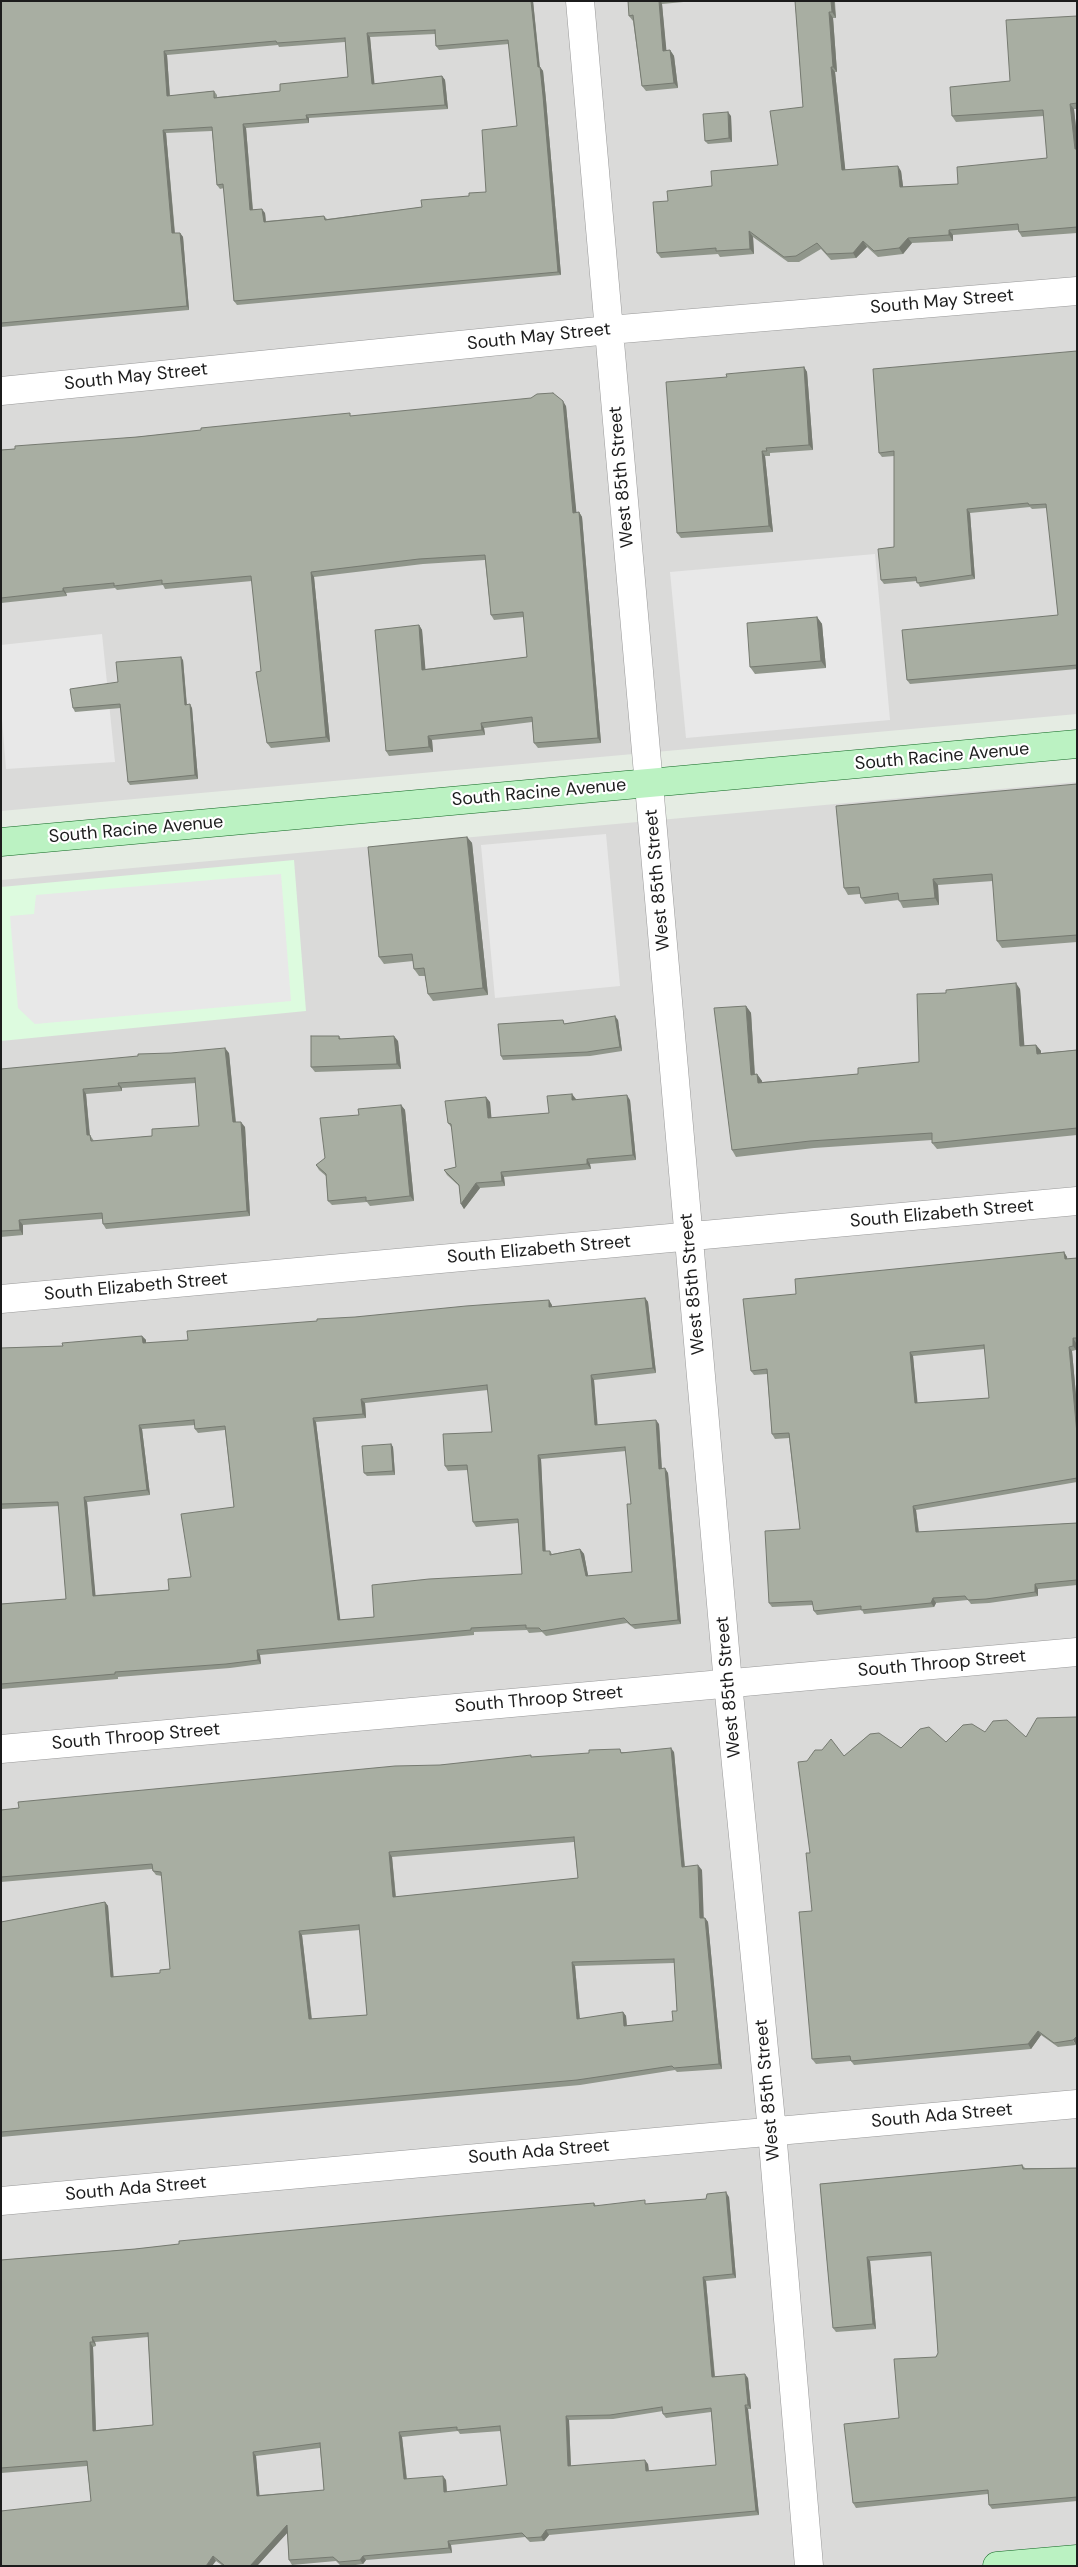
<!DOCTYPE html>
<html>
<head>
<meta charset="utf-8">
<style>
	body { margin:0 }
	#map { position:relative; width:1078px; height:2567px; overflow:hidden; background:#e5ece3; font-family:"DM Sans",sans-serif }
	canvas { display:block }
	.frame { position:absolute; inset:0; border:2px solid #1c1c1c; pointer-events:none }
</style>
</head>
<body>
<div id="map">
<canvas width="1078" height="2567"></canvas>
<div class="frame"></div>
</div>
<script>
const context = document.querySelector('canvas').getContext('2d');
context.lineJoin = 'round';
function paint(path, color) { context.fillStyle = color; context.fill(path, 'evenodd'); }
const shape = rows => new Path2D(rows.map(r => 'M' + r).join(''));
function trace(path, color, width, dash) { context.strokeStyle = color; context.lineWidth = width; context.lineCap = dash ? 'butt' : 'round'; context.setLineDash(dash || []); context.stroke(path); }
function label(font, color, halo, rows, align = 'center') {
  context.font = font + ' "DM Sans",sans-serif'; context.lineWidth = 4.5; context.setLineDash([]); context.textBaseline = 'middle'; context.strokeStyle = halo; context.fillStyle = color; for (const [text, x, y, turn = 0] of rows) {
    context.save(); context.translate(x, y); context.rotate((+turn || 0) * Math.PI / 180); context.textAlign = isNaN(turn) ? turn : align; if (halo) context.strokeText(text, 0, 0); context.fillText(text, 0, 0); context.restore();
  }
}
const residential = shape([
	[1,1,1077,1,1077,714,1,811],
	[1077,782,1077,2566,1,2566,1,880]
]);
const education = shape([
	[294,860,306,1011,1,1041,1,887]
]);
const parking = shape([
	[875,554,890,720,686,738,670,572],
	[102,634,115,762,6,769,1,707,1,645],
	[606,834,620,986,495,998,481,845],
	[281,874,291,1001,35,1024,18,1008,10,916,34,914,36,895]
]);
const street = shape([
	[580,1,728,1683,772,2131,809,2566],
	[1,391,609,330,1077,291],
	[1,1299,1077,1201],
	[1,1749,1077,1652],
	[1,2201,1077,2104]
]);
const secondary = shape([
	[1,842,1077,744],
	[997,2566,1077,2559]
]);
const wall = shape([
	[1,1,533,1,540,67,543,71,546,100,561,275,237,305,234,301,224,188,220,189,217,185,212,131,166,133,175,233,180,233,183,237,189,310,1,327],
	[435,34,436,46,439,50,509,44,517,126,486,192,469,196,422,207,327,219,324,216,266,221,265,213,253,210,246,128,309,123,309,118,448,109,445,80,442,76,374,84,370,37],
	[345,42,348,77,280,91,217,97,217,95,214,91,170,96,167,55,278,45,279,47],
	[628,1,694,1,662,4,666,51,670,50,674,56,678,88,646,91,642,86,633,21,629,16],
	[795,1,839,1,835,2,836,18,833,18,837,72,835,72,845,170,901,171,903,187,958,184,1047,158,1044,116,956,122,952,116,1010,81,1077,16,1077,109,1074,109,1077,137,1077,233,1022,237,1019,232,1018,230,953,235,953,241,912,243,903,254,878,257,867,247,856,258,831,260,821,249,799,262,788,262,753,237,754,254,720,257,718,254,661,258,657,253,668,201,778,165,803,107],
	[731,116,732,142,708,144,705,141],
	[1077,351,1077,669,910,684,907,680,1058,615,1047,508,1032,509,1030,507,970,513,975,579,920,587,917,581,884,584,881,580,894,547,894,456,882,457,879,453],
	[804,367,807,372,813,450,770,453,770,456,765,456,773,532,681,538,677,533,727,377],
	[566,406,576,513,579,512,582,517,601,743,538,748,534,743,532,722,484,728,485,735,432,740,433,752,389,756,386,751,419,625,422,630,425,669,527,657,524,617,494,620,491,615,485,560,423,564,314,577,330,742,271,748,267,743,261,671,252,581,165,589,163,585,117,590,115,588,66,593,67,596,1,603,1,450,352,416],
	[817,617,822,624,826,668,755,674,750,667],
	[183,660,187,705,192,708,198,779,130,785,128,782,121,708,75,712,73,708,118,682],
	[1077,784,1077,942,1002,948,997,941,993,881,938,885,939,905,903,908,899,900,865,904,861,898,860,894,848,895,844,888],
	[467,837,472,843,488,995,433,1001,428,994,425,976,419,976,414,969,413,961,384,964,379,957],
	[1020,989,1024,1046,1036,1045,1041,1051,1041,1053,1077,1050,1077,1135,937,1149,932,1143,932,1140,814,1148,736,1157,732,1150,746,1006,751,1013,755,1074,757,1074,762,1081,762,1082,858,1074,919,1062],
	[618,1020,622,1051,590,1056,503,1060,501,1056,566,1023],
	[339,1036,341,1039,398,1041,401,1069,315,1072,311,1067],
	[229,1053,236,1122,245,1127,250,1216,106,1229,103,1224,102,1219,23,1225,23,1235,1,1237,1,1069],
	[196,1083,199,1126,152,1136,94,1141,90,1135,86,1094,122,1091,122,1088],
	[576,1099,576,1100,630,1100,636,1160,590,1164,591,1169,504,1177,505,1186,480,1188,464,1209,461,1204,459,1186,447,1175,444,1170,456,1167,452,1128,448,1123,490,1102,491,1118,549,1113],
	[401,1105,405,1110,414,1201,370,1206,367,1202,332,1205,328,1201,326,1176,319,1170,316,1165],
	[1064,1252,1067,1257,1067,1259,1077,1258,1077,1343,1076,1343,1076,1350,1072,1351,1077,1406,1077,1482,916,1510,919,1532,1077,1523,1077,1585,1038,1589,1038,1596,989,1603,971,1604,968,1600,936,1603,934,1607,864,1614,862,1610,817,1615,814,1611,813,1605,772,1607,769,1603,800,1529,789,1438,775,1439,772,1434,767,1374,754,1375,751,1371,796,1294],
	[985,1349,989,1398,917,1403,913,1356],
	[645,1298,648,1302,656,1373,594,1380,597,1425,659,1424,662,1469,668,1473,681,1624,635,1629,627,1623,546,1636,542,1632,529,1633,527,1630,474,1632,474,1635,260,1655,261,1664,230,1668,118,1677,118,1679,1,1689,1,1604,66,1599,59,1506,1,1509,1,1348,63,1346,142,1336,146,1340,146,1343,188,1340,317,1321,355,1317,552,1305,552,1307],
	[488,1390,492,1432,445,1466,448,1471,468,1470,473,1522,476,1527,518,1523,522,1574,374,1617,340,1620,316,1422,366,1418,365,1403],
	[195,1425,195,1429,198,1433,225,1430,234,1507,191,1577,169,1590,95,1595,87,1502,150,1495,142,1429],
	[626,1451,631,1504,632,1572,588,1576,584,1554,580,1549,552,1554,550,1551,545,1551,541,1459],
	[391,1444,393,1447,395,1475,367,1476,364,1473],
	[870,1734,1076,2045,1058,2047,1041,2035,1031,2049,854,2065,851,2061,816,2064,812,2059,812,1911,810,1853,844,1756],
	[623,1752,674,1752,685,1867,702,1870,703,1918,705,1918,708,1922,722,2069,677,2072,675,2070,580,2085,1,2137,1,1922,105,1902,108,1906,113,1977,160,1973,170,1969,162,1876,156,1875,153,1871,152,1869,1,1882,1,1810,440,1765,533,1757],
	[574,1842,578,1878,396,1897,392,1857],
	[360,1930,367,2015,312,2019,302,1935],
	[674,1963,677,2011,673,2021,627,2026,626,2016,623,2012,580,2019,575,1966],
	[1022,2165,1025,2168,1077,2168,1077,2501,992,2509,989,2505,988,2494,856,2508,853,2503,899,2418,938,2353,931,2256,870,2261,876,2329,836,2332,833,2328,820,2184],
	[729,2197,736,2278,706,2281,715,2376,748,2378,751,2409,748,2409,759,2515,549,2535,544,2541,530,2542,525,2537,451,2545,452,2553,366,2560,363,2564,348,2566,341,2566,336,2561,292,2565,289,2560,287,2532,257,2566,223,2566,216,2561,91,2501,87,2466,1,2473,1,2260,135,2249,594,2203,596,2206,648,2204],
	[148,2337,153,2425,96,2430,93,2347,96,2346,95,2342],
	[663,2411,663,2414,666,2418,711,2412,716,2465,649,2471,648,2464,571,2466,569,2420,613,2419],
	[458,2431,460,2434,501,2431,507,2485,447,2492,446,2480,407,2479,402,2437],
	[320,2448,324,2490,259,2495,256,2456]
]);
const shadedWall = shape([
	[531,1,533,1,540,71,538,67],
	[659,1,661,1,662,4,667,56,663,51],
	[831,1,834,1,836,18,832,12],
	[829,12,833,18,837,72,833,67],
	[367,33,370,37,375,88,372,84],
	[670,50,674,56,678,88,674,83],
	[164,51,167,55,170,100,167,96],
	[540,67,543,71,546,100,561,275,558,272],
	[831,67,835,72,846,176,842,170],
	[442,76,445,80,448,109,445,105],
	[1070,104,1074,109,1077,137,1077,152,1075,149],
	[728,112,731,116,732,142,729,138],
	[306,115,309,118,309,123,307,119],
	[243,124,246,128,253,214,250,210],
	[163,130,166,133,175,237,172,233],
	[898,166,901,171,904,193,900,187],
	[262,209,265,213,266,225,264,222],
	[949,230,953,235,953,241,949,235],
	[749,231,753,237,754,254,750,249],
	[180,233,183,237,189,310,187,306],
	[908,238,912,243,903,254,899,248],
	[863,241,867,247,856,258,853,253],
	[804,367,807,372,813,450,809,445],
	[563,401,566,406,577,518,573,513],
	[762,451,765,456,773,532,769,526],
	[967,509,970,513,975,579,972,575],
	[579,512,582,517,601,743,598,738],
	[311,572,314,577,330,742,326,737],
	[63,588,66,593,67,596,63,591],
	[817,617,822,624,826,668,821,661],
	[419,625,422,630,426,675,422,670],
	[181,657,183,660,187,709,185,705],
	[190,704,192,708,198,779,195,775],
	[481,723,484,728,485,735,482,730],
	[428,736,432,740,433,752,429,747],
	[467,837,472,843,488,995,483,988],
	[933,879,938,885,939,905,935,898],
	[1016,983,1020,989,1025,1053,1020,1046],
	[746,1006,751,1013,755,1081,751,1075],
	[615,1016,618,1020,622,1051,620,1047],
	[394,1036,398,1041,401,1069,397,1064],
	[1036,1045,1041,1051,1041,1060,1037,1054],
	[225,1048,229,1053,236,1127,233,1122],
	[757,1074,762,1081,763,1089,758,1083],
	[118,1083,122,1088,122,1091,119,1086],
	[83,1089,86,1094,90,1140,87,1135],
	[572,1094,576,1099,576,1105,572,1100],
	[627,1095,630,1100,636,1160,633,1155],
	[486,1097,490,1102,492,1123,488,1118],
	[401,1105,405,1110,414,1201,410,1196],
	[241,1122,245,1127,250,1216,247,1211],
	[587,1159,590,1164,591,1169,587,1164],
	[501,1172,504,1177,505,1186,502,1181],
	[476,1183,480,1188,464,1209,461,1204],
	[19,1220,23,1225,23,1235,20,1230],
	[1064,1252,1067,1257,1068,1263,1065,1259],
	[645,1298,648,1302,656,1373,653,1368],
	[549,1300,552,1305,552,1312,549,1307],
	[142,1336,146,1340,146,1348,143,1343],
	[1073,1338,1076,1343,1076,1350,1073,1346],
	[1069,1347,1072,1351,1077,1406,1077,1434],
	[910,1352,913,1356,918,1407,915,1403],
	[591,1375,594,1380,598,1429,595,1425],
	[361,1399,365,1403,366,1418,363,1414],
	[313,1418,316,1422,341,1625,338,1620],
	[656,1420,659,1424,662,1473,659,1469],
	[139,1425,142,1429,150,1495,147,1490],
	[391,1444,393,1447,395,1475,393,1471],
	[538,1455,541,1459,546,1556,543,1551],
	[665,1468,668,1473,681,1624,678,1620],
	[84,1497,87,1502,96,1600,93,1596],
	[913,1506,916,1510,919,1536,916,1532],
	[580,1549,584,1554,589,1580,586,1576],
	[1035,1584,1038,1589,1038,1596,1035,1592],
	[933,1598,936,1603,934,1607,931,1603],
	[257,1650,260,1655,261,1664,258,1660],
	[671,1748,674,1752,685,1871,682,1867],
	[389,1852,392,1857,396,1902,393,1897],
	[698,1865,702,1870,704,1923,700,1918],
	[105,1902,108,1906,114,1981,111,1977],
	[705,1918,708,1922,722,2069,719,2064],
	[299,1931,302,1935,312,2023,309,2019],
	[572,1962,575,1966,580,2023,577,2019],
	[623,2012,626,2016,627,2030,624,2026],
	[1038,2031,1041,2035,1031,2049,1028,2044],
	[1077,2036,1077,2044,1076,2045,1073,2040],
	[726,2192,729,2197,736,2278,733,2274],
	[867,2257,870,2261,876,2329,873,2324],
	[703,2277,706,2281,715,2381,712,2377],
	[92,2337,95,2342,96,2346,93,2342],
	[90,2342,93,2347,96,2435,93,2431],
	[745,2374,748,2378,751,2409,748,2405],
	[745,2405,748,2409,759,2515,756,2511],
	[566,2416,569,2420,571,2470,568,2466],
	[399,2432,402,2437,407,2483,404,2479],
	[253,2452,256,2456,260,2500,257,2496],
	[645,2460,648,2464,649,2475,646,2471],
	[443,2476,446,2480,447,2496,444,2492],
	[287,2525,290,2530,257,2566,250,2566],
	[546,2530,549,2535,544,2541,541,2537],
	[448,2541,451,2545,452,2553,449,2548],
	[213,2556,216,2561,212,2566,206,2566],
	[363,2556,366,2560,363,2564,360,2560]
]);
const building = shape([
	[1,1,531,1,538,67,540,67,543,96,558,272,234,301,223,184,217,185,212,127,163,130,172,233,180,233,187,306,1,323,1,1],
	[435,30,436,46,508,40,517,126,482,130,486,192,469,193,469,196,421,200,422,207,325,220,324,216,264,222,262,209,250,210,243,124,307,119,306,115,445,105,442,76,372,84,367,33,435,30],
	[345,38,348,77,280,84,280,91,214,98,214,91,167,96,164,51,276,41,277,43,345,38],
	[628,1,659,1,663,51,670,50,674,83,642,86,633,15,629,16,628,1],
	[795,1,831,1,832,12,829,12,833,67,831,67,842,170,898,166,900,187,958,184,957,167,1047,158,1043,110,952,116,950,87,1010,81,1006,20,1077,16,1077,103,1070,104,1075,149,1077,149,1077,227,1019,232,1018,224,949,230,949,235,908,238,899,248,874,251,863,241,853,253,827,254,817,243,796,256,784,257,749,231,750,249,716,251,716,248,657,253,653,202,668,201,667,191,712,186,711,171,778,165,770,111,803,107,795,1],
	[728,112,729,138,705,141,703,114,728,112],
	[1077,351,1077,665,907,680,902,630,1058,615,1046,504,1029,505,1028,503,967,509,972,575,917,583,916,577,881,580,878,549,894,547,894,451,879,453,873,369,1077,351],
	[804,367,809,445,766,448,767,451,762,451,769,526,677,533,666,382,727,377,726,374,804,367],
	[553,393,563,401,573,513,579,512,598,738,534,743,532,717,481,723,482,730,428,736,429,747,386,751,375,630,419,625,422,670,527,657,523,612,491,615,485,555,419,559,311,572,326,737,267,743,256,672,261,671,251,576,162,584,162,580,114,586,114,583,63,588,63,591,1,598,1,450,15,449,15,446,137,437,201,430,201,428,350,413,350,416,531,398,537,394,553,393],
	[817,617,821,661,750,667,747,623,817,617],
	[181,657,185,705,190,704,195,775,128,782,120,704,73,708,70,689,118,682,116,662,181,657],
	[1077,784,1077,935,997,941,992,874,933,879,935,898,899,901,898,893,861,898,859,887,844,888,836,806,1077,784],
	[467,837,483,988,428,994,424,968,414,969,412,954,379,957,368,847,467,837],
	[1016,983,1020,1046,1036,1045,1037,1054,1077,1050,1077,1128,932,1143,932,1133,810,1141,732,1150,714,1008,746,1006,751,1075,757,1074,758,1083,858,1074,858,1068,919,1062,917,994,946,993,946,990,1016,983],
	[615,1016,620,1047,587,1052,501,1056,498,1024,563,1020,564,1024,615,1016],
	[311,1036,339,1036,339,1039,394,1036,397,1064,311,1067,311,1036],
	[225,1048,233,1122,241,1122,247,1211,103,1224,102,1213,19,1220,20,1230,1,1231,1,1069,138,1056,138,1054,171,1053,225,1048],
	[195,1078,199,1126,152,1129,152,1136,91,1141,90,1135,87,1135,83,1089,119,1086,118,1083,195,1078],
	[572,1094,572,1100,627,1095,633,1155,587,1159,587,1164,501,1172,502,1181,476,1183,461,1204,459,1185,444,1170,456,1167,451,1124,448,1123,445,1101,486,1097,488,1118,549,1113,547,1096,572,1094],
	[401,1105,410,1196,366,1201,366,1197,328,1201,326,1174,316,1165,325,1158,320,1118,359,1115,358,1109,401,1105],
	[1064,1252,1065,1259,1077,1258,1077,1338,1073,1338,1073,1346,1069,1347,1077,1434,1077,1478,913,1506,916,1532,1077,1523,1077,1580,1035,1584,1035,1592,986,1599,968,1600,965,1596,933,1598,931,1603,861,1610,861,1606,814,1611,812,1601,769,1603,765,1531,800,1529,789,1433,772,1434,767,1369,751,1371,743,1299,796,1294,795,1279,1064,1252],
	[984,1345,989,1398,915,1403,910,1352,984,1345],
	[645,1298,653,1368,591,1375,595,1425,656,1420,659,1469,665,1468,678,1620,631,1625,624,1618,542,1631,539,1628,526,1628,526,1625,471,1628,471,1630,257,1650,258,1660,226,1664,115,1672,115,1674,1,1684,1,1604,66,1599,58,1502,1,1504,1,1348,63,1346,62,1343,142,1336,143,1343,188,1340,187,1331,317,1321,317,1319,355,1317,466,1306,549,1300,549,1307,645,1298],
	[487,1385,492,1432,443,1434,445,1466,467,1465,473,1522,518,1519,522,1574,429,1579,372,1585,374,1617,338,1620,313,1418,363,1414,361,1399,487,1385],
	[194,1420,195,1429,225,1426,234,1507,181,1514,191,1577,168,1579,169,1590,93,1596,84,1497,147,1490,139,1425,194,1420],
	[625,1447,631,1504,627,1504,632,1572,586,1576,580,1549,550,1555,550,1551,543,1551,538,1455,625,1447],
	[391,1444,393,1471,364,1473,362,1446,391,1444],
	[1077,1717,1077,2036,1073,2040,1054,2043,1038,2031,1028,2044,851,2061,850,2056,812,2059,799,1912,812,1911,806,1853,810,1853,798,1762,807,1761,815,1750,822,1750,831,1739,844,1756,870,1734,879,1733,901,1748,920,1729,929,1727,946,1742,963,1725,972,1724,985,1732,993,1721,1007,1720,1026,1737,1037,1718,1077,1717],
	[671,1748,682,1867,698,1865,700,1918,705,1918,719,2064,674,2068,672,2066,577,2080,1,2132,1,1922,105,1902,111,1977,160,1973,160,1970,170,1969,161,1872,153,1871,152,1864,1,1877,1,1810,19,1808,18,1802,395,1766,440,1765,531,1755,531,1757,589,1753,589,1750,620,1749,621,1753,671,1748],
	[574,1837,578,1878,393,1897,389,1852,574,1837],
	[359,1925,367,2015,309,2019,299,1931,359,1925],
	[674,1959,677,2011,672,2011,673,2021,624,2026,623,2012,577,2019,572,1962,674,1959],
	[1022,2165,1023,2169,1077,2168,1077,2497,989,2505,988,2490,853,2503,844,2424,899,2418,894,2359,936,2357,938,2353,931,2252,867,2257,873,2324,833,2328,820,2184,1022,2165],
	[726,2192,733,2274,703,2277,712,2377,745,2374,748,2405,745,2405,756,2511,546,2530,541,2537,527,2538,522,2533,448,2541,449,2548,363,2556,360,2560,339,2562,333,2557,289,2560,287,2525,250,2566,225,2566,213,2556,206,2566,1,2566,1,2511,91,2501,87,2461,1,2468,1,2260,135,2249,179,2244,179,2241,443,2216,594,2203,594,2206,645,2200,645,2204,706,2199,707,2194,726,2192],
	[148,2333,153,2425,93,2431,90,2342,93,2342,92,2337,148,2333],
	[662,2407,663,2414,711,2408,716,2465,646,2471,645,2460,568,2466,566,2416,610,2415,662,2407],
	[500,2426,507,2485,444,2492,443,2476,404,2479,399,2432,457,2427,457,2430,500,2426],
	[320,2443,324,2490,257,2496,253,2452,320,2443]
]);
const streetNames = [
	["South May Street",942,302,-5],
	["South May Street",539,337,-6],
	["South May Street",136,377,-6],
	["West 85th Street",622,477,-95],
	["South Racine Avenue",942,757,-5],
	["South Racine Avenue",539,793,-5],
	["South Racine Avenue",136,830,-5],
	["West 85th Street",658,880,-95],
	["South Elizabeth Street",942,1214,-5],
	["South Elizabeth Street",539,1250,-5],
	["West 85th Street",693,1284,-95],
	["South Elizabeth Street",136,1287,-5],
	["South Throop Street",942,1664,-5],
	["West 85th Street",729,1687,-95],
	["South Throop Street",539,1700,-5],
	["South Throop Street",136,1737,-5],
	["West 85th Street",768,2090,-95],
	["South Ada Street",942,2116,-5],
	["South Ada Street",539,2152,-5],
	["South Ada Street",136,2189,-5]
];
paint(residential, '#dadad9');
paint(education, '#ddfbdf');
paint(parking, '#e8e8e8');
trace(street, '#999', 29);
trace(secondary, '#0f6721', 29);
trace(street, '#fff', 28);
trace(secondary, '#bbf2c2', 28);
paint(wall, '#90968b');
paint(shadedWall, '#767a71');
paint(building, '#a8aea2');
trace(building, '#767a71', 1);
label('18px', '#1c1c1c', '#fff', streetNames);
</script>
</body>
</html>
